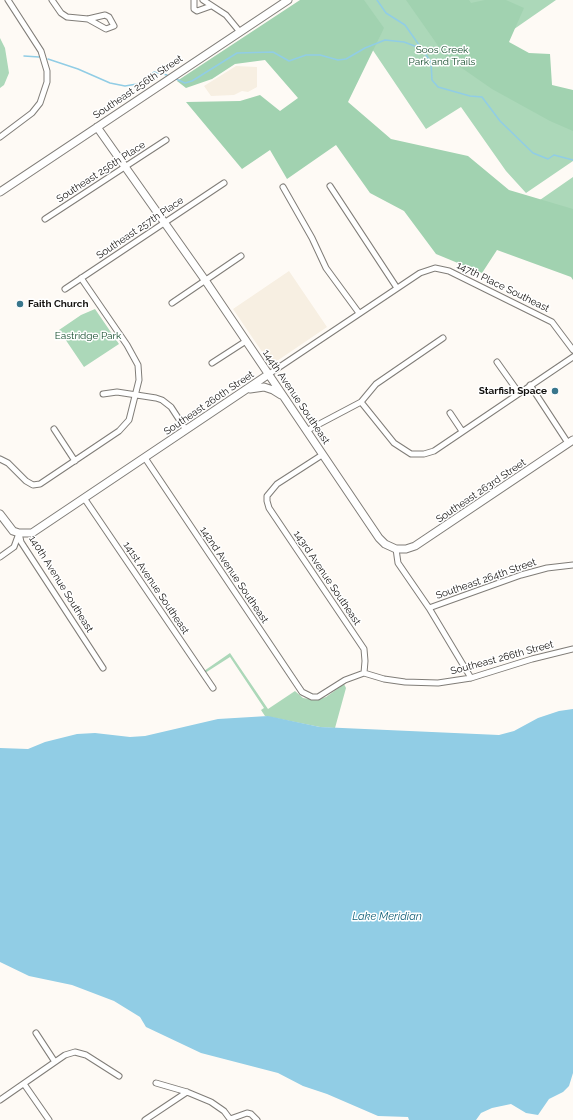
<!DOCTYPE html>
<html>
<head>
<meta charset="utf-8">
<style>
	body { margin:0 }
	canvas { display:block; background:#fefaf5 }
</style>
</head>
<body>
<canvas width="573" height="1120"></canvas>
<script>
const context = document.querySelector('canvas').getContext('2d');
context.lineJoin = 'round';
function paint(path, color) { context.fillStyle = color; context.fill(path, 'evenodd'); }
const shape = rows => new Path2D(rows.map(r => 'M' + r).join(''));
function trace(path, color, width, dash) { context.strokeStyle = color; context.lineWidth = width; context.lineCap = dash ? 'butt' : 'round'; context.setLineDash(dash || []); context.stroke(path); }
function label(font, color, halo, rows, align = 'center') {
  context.font = font + ' Raleway,sans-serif'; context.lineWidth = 3; context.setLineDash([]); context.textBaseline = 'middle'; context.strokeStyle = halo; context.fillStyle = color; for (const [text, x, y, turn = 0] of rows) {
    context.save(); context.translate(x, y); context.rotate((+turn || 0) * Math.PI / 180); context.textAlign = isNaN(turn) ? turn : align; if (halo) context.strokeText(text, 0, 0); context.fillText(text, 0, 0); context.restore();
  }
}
const built = shape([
	[236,66,257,67,257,87,248,92,242,91,234,95,211,96,204,86],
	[289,271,327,327,271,365,233,309]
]);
const green = shape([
	[339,0,556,0,494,43,573,109,573,161,526,193,506,171,461,107,426,129],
	[0,38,5,48,9,73,4,85,0,88],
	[573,177,573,229,537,202],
	[95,309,119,344,84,367,59,330,81,315],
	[230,653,268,709,295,691,303,698,316,700,326,697,344,684,346,688,335,728,320,727,265,716,261,710,264,708,230,657,205,673,204,671]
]);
const forest = shape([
	[300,0,364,0,384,28,348,102,391,139,468,156,509,190,573,209,573,280,571,277,497,250,482,273,436,254,404,211,370,193,336,145,287,179,270,150,242,169,186,102,240,101,260,95,280,111,298,98,265,60,235,64,212,79,186,88,177,81],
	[406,0,469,0,471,3,485,0,506,0,524,8,509,42,529,53,550,54,552,85,573,90,573,131,550,121,492,89,446,57]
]);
const water = shape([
	[573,709,573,1073,569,1086,563,1092,549,1099,538,1115,526,1113,511,1104,492,1108,481,1113,476,1120,409,1120,408,1117,378,1116,327,1094,303,1086,278,1073,201,1053,146,1027,140,1017,114,1001,72,985,29,976,0,962,0,748,28,749,45,742,77,734,95,733,130,737,145,736,218,719,268,716,320,727,499,735,514,731,538,718,559,711]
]);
const stream = shape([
	[377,0,386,13,405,25,431,62,432,80,438,87,470,96,482,97,500,121,533,153,548,159,554,155,573,160],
	[24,56,39,57],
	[48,59,78,69,110,83,125,86,137,84,154,72,167,75],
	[176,79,185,83,192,81,237,53,273,52,289,61,306,55,320,55,338,60,346,59,365,48,385,40,404,42,420,48]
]);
const street = shape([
	[52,0,61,13,67,17,88,19,105,15,109,17,114,26,106,29,88,19],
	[194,0,194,9,197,11,211,6],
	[203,0,226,15,240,32],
	[0,137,32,113,40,103,47,82,47,71,41,51,8,0],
	[330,186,397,288],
	[283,187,312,238,326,268,359,313],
	[45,219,166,140],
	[65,289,224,183],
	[172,303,241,256],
	[497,362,519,393],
	[212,363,246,341],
	[269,374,420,273,435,268,449,271,552,322,573,350],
	[530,385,568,443],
	[103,394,117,392,156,398,162,400,171,407,186,430],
	[361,402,394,443,411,454,424,454,434,451,573,357],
	[450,413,462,431],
	[54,429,75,461],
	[308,430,361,402,376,384,443,338],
	[322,455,277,484,267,496,267,501,269,508,364,649,365,661,364,673],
	[145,458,302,692,312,697,318,697,345,680,364,673],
	[0,459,8,463,26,481,33,485,40,484,119,431,129,420,139,380,138,365,127,345,81,278],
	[84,498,213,688],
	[19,533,21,542,103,668],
	[396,549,398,563,429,608,471,678],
	[0,557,14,547,18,536],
	[429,608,521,575,547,568,573,565],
	[364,673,384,679,405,682,438,683,471,678,532,659,573,649],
	[36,1033,55,1062],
	[156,1083,187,1092,211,1102,224,1111,230,1119,247,1113,251,1114,257,1120],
	[24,1084,49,1120],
	[0,1100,65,1055,75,1052,86,1055,119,1076],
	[145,1120,187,1092]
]);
const secondary = shape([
	[97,127,205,280,379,538,385,544,396,549,406,549,415,546,573,440],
	[0,192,288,0],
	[250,389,264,387,273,390,281,395],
	[0,514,13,531,19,533,32,533,269,374]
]);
const markers = [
	[20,304,4,"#39768c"],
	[555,391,4,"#39768c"]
];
const parkNames = [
	["Soos Creek",442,50],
	["Park and Trails",442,62],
	["Eastridge Park",88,336]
];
const streetNames = [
	["Southeast 256th Street",138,87,-34],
	["Southeast 256th Place",101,172,-33],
	["Southeast 257th Place",140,228,-34],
	["147th Place Southeast",503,287,26],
	["144th Avenue Southeast",296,397,56],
	["Southeast 260th Street",209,403,-34],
	["Southeast 263rd Street",481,491,-34],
	["142nd Avenue Southeast",234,575,56],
	["143rd Avenue Southeast",327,578,56],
	["Southeast 264th Street",486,579,-19],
	["140th Avenue Southeast",61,584,58],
	["141st Avenue Southeast",156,588,56],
	["Southeast 266th Street",502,658,-15]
];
const poiNames = [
	["Faith Church",28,304],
	["Starfish Space",547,391,"right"]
];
const waterNames = [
	["Lake Meridian",387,917]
];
paint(built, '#f7efe2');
paint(green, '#acd8b9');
paint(forest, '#a1d2b0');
paint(water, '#91cde5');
trace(stream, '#91cde5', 1.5);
trace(street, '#807d78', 7);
trace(secondary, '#807d78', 9);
trace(street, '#fff', 5);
trace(secondary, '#fff', 7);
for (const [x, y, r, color] of markers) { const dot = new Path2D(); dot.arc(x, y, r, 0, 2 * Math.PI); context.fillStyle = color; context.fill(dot); trace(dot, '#fff', 1.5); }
label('10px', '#144c2c', '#fff', parkNames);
label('10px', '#13110f', '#fff', streetNames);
label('bold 10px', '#13110f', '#fff', poiNames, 'left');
label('italic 11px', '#105e76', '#fff', waterNames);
</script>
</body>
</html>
